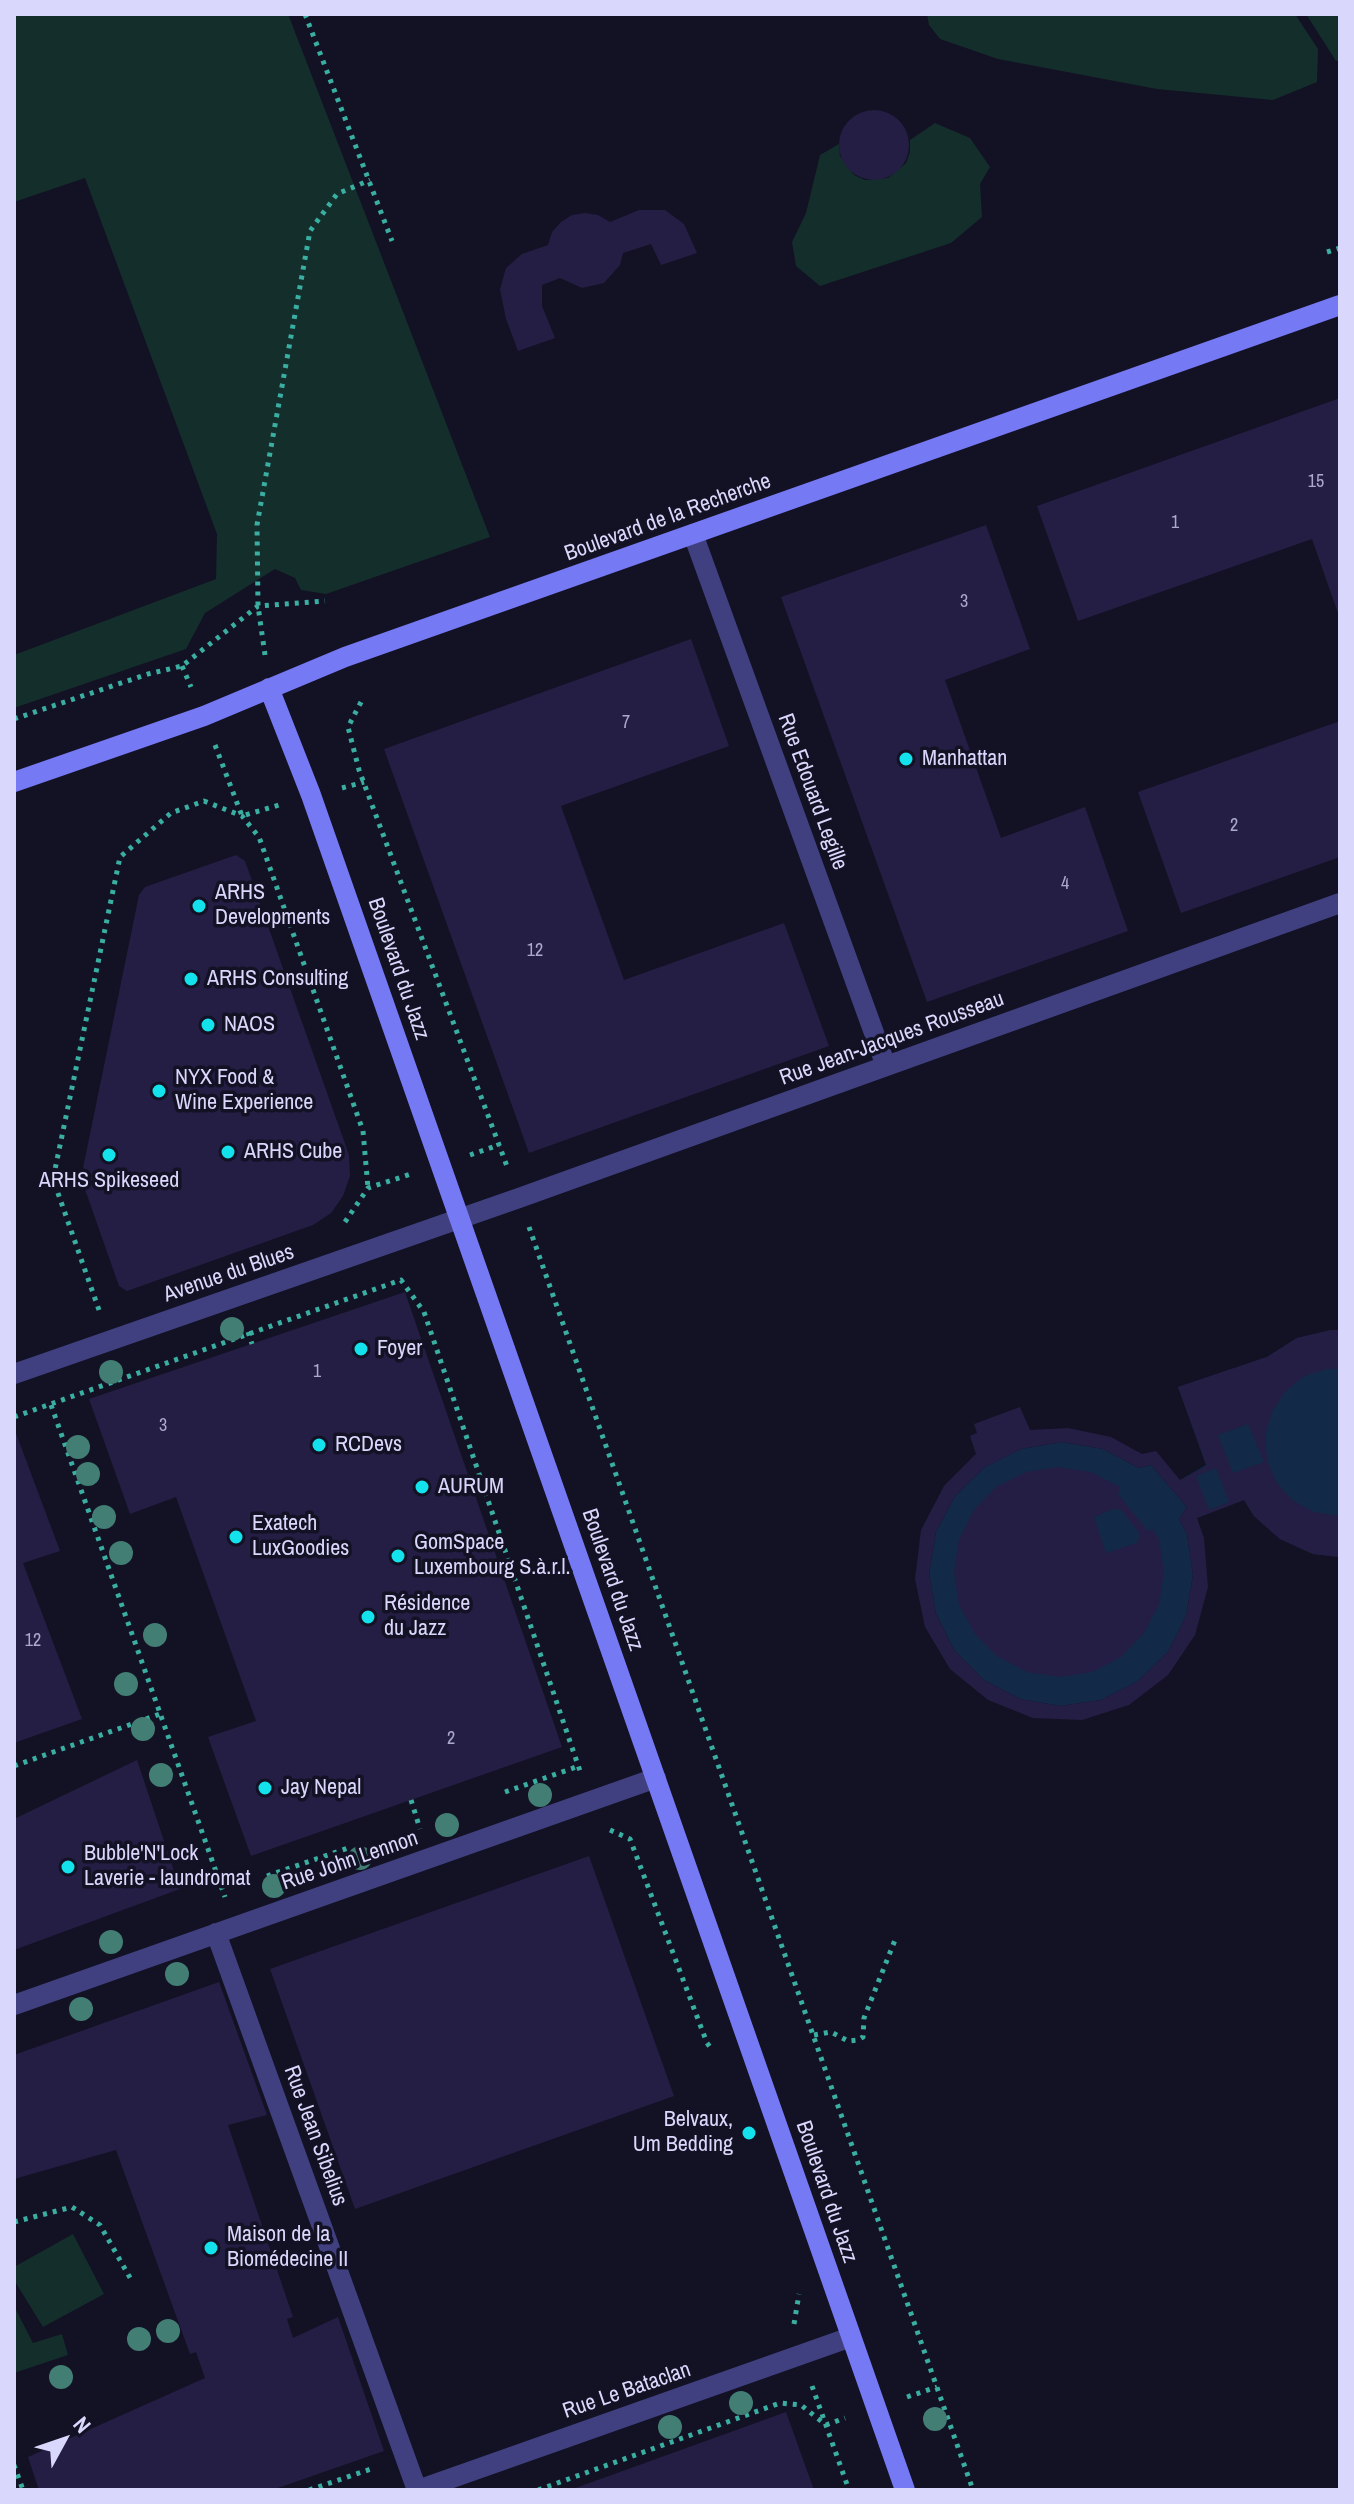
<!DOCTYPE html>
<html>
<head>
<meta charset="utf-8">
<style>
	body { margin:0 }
	#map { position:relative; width:1354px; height:2504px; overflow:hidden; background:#131124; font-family:"Archivo Narrow",sans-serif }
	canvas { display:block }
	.frame { position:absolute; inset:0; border:16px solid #dad7fc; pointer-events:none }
	.north { position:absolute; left:24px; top:2400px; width:80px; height:80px; -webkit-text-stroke:6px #131124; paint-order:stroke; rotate:50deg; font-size:22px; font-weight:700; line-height:32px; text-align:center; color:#dad7fc }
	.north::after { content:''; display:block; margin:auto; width:28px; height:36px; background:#dad7fc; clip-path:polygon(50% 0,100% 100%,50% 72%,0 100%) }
</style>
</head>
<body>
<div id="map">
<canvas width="1354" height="2504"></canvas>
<div class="frame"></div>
<div class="north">N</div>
</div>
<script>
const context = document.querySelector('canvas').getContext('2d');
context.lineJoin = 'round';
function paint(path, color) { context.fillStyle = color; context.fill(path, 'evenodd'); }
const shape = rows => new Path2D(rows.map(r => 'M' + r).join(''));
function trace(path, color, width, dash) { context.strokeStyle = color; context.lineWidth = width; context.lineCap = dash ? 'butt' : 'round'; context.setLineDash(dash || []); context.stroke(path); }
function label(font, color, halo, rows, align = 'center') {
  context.font = font + ' "Archivo Narrow",sans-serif'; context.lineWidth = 7; context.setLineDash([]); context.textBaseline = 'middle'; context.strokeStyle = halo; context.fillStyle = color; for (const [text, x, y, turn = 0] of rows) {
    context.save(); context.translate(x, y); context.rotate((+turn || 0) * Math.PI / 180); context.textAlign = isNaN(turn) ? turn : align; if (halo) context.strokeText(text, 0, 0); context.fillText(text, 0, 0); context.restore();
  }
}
const green = shape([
	[14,14,288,14,490,537,326,594,301,590,295,578,275,569,205,613,186,649,14,708,14,655,216,579,217,534,85,178,14,202],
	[927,14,1295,14,1318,49,1317,82,1273,100,1157,89,998,59,940,39,929,25],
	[1306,14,1340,14,1340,60,1336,61],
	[935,123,970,138,990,167,980,184,982,217,951,243,820,286,796,266,792,242,806,213,820,155,839,144,840,156,854,175,865,180,888,178,906,163,910,152,910,140],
	[73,2234,104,2294,43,2327,14,2280,14,2267],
	[14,2306,33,2343,62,2334,68,2355,14,2373]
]);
const water = shape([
	[1331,1330,1340,1330,1340,1557,1313,1554,1280,1539,1254,1516,1244,1500,1197,1518,1180,1480,1206,1465,1178,1387,1267,1357,1297,1338],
	[1062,1442,1103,1449,1139,1468,1151,1465,1187,1507,1179,1519,1187,1534,1193,1575,1186,1616,1168,1652,1138,1681,1101,1700,1060,1706,1020,1699,984,1680,954,1650,936,1614,929,1573,936,1532,955,1496,985,1467,1021,1449]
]);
const building = shape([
	'839 145a35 35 0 1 1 70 0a35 35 0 1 1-70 0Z',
	[639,210,665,210,684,224,697,253,661,265,651,244,623,253,620,265,604,283,582,288,560,278,542,285,542,306,555,338,518,351,506,319,500,289,506,268,522,254,548,245,552,232,561,222,572,215,585,213,598,215,610,222],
	[1340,398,1340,619,1312,539,1078,621,1037,506],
	[986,525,1030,649,945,680,1001,838,1085,807,1128,931,927,1002,781,597],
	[691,639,729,746,561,806,624,980,784,923,829,1046,529,1153,384,749],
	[1340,721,1340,857,1181,913,1138,792],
	[236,855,245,861,349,1155,350,1176,343,1196,331,1213,313,1225,127,1291,119,1286,81,1178,139,895,145,887],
	[405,1292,562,1747,251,1856,208,1737,256,1721,176,1497,130,1514,89,1399],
	[1331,1330,1340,1330,1340,1369,1327,1369,1304,1376,1285,1392,1272,1412,1265,1435,1267,1460,1276,1482,1293,1501,1314,1512,1340,1516,1340,1557,1313,1554,1280,1539,1254,1516,1244,1500,1197,1518,1204,1538,1208,1587,1195,1635,1168,1675,1129,1705,1082,1720,1033,1718,988,1700,950,1669,925,1627,915,1579,921,1530,944,1486,976,1454,970,1436,977,1433,974,1424,1020,1407,1030,1430,1068,1428,1111,1437,1142,1454,1156,1451,1180,1480,1207,1466,1178,1387,1267,1357,1297,1338],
	[1248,1424,1264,1462,1233,1473,1218,1435],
	[1062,1442,1103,1449,1139,1468,1151,1465,1187,1507,1179,1519,1187,1534,1193,1575,1186,1616,1168,1652,1138,1681,1101,1700,1060,1706,1020,1699,984,1680,954,1650,936,1614,929,1573,936,1532,955,1496,985,1467,1021,1449],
	[1216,1468,1229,1502,1209,1510,1196,1476],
	[14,1428,60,1551,23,1563,82,1719,14,1743],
	[1058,1467,1091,1472,1120,1487,1118,1494,1148,1531,1153,1529,1159,1539,1164,1572,1159,1604,1144,1633,1121,1657,1092,1672,1060,1677,1027,1672,998,1657,975,1634,959,1605,954,1572,959,1540,974,1510,996,1487,1026,1472],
	[1113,1509,1121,1510,1140,1534,1137,1543,1106,1553,1094,1517],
	[137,1760,180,1889,14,1950,14,1819],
	[589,1856,674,2096,355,2209,270,1969],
	[219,1982,267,2115,228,2125,293,2317,287,2319,293,2338,338,2317,384,2451,272,2490,39,2490,28,2457,205,2378,196,2352,190,2354,116,2150,14,2179,14,2055],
	[786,2412,814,2490,570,2490]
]);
const path = shape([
	[305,14,392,241],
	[1327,252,1340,248],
	[265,655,258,606,257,525,310,231,337,194,370,180],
	[182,666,191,687],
	[361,702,348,727,359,770,508,1169],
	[14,719,148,674,182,666,258,606,325,601],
	[215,745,242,816,279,805],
	[342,788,364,782],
	[470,1155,499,1145],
	[345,1222,368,1188,411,1174],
	[529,1227,973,2490],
	[99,1310,53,1179,120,857,171,813,204,801,242,816,259,837,363,1131,368,1188],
	[248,1332,252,1344],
	[51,1405,225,1897],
	[14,1417,401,1280,424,1312,580,1771],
	[14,1766,160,1714],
	[505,1792,579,1766],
	[411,1800,420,1829],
	[610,1830,630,1839,707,2043,713,2051],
	[267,1876,348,1848],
	[814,2035,831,2032,848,2041,858,2040,863,2037,864,2018,895,1940],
	[14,2222,72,2207,100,2225,133,2283],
	[794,2324,799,2294],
	[812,2386,849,2490],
	[907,2397,937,2387],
	[14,2465,23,2490],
	[309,2490,374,2468],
	[538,2490,780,2403,801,2405,826,2425,845,2418]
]);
const street = shape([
	[693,534,886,1066],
	[14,1374,519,1198,1340,903],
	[216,1933,417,2490],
	[14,2005,656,1778],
	[418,2490,851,2337]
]);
const secondary = shape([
	[269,688,311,795,905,2490],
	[14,782,204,716,345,657,1340,305]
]);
const trees = [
	[232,1329],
	[111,1372],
	[78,1447],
	[88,1474],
	[104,1517],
	[121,1553],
	[155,1635],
	[126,1684],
	[143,1729],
	[161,1775],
	[540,1795],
	[447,1825],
	[360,1858],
	[274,1886],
	[111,1942],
	[177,1974],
	[81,2009],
	[168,2331],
	[139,2339],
	[61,2377],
	[741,2403],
	[935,2419],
	[670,2427]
];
const markers = [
	[906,759,8,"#13e1ec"],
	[199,906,8,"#13e1ec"],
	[191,979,8,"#13e1ec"],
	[208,1025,8,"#13e1ec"],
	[159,1091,8,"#13e1ec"],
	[228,1152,8,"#13e1ec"],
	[109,1155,8,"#13e1ec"],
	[361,1349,8,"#13e1ec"],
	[319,1445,8,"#13e1ec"],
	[422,1487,8,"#13e1ec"],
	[236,1537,8,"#13e1ec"],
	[398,1556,8,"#13e1ec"],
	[368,1617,8,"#13e1ec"],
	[265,1788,8,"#13e1ec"],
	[68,1867,8,"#13e1ec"],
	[749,2133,8,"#13e1ec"],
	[211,2248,8,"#13e1ec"]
];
const numberNames = [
	["15",1316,482],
	["1",1175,523],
	["3",964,602],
	["7",626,723],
	["2",1234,826],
	["4",1065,884],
	["12",535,951],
	["1",317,1372],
	["3",163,1426],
	["12",33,1641],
	["2",451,1739]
];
const streetNames = [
	["Boulevard de la Recherche",668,518,-20],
	["Rue Edouard Legille",812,792,70],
	["Boulevard du Jazz",398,969,71],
	["Rue Jean-Jacques Rousseau",892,1039,-20],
	["Avenue du Blues",229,1274,-19],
	["Boulevard du Jazz",612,1580,71],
	["Rue John Lennon",350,1861,-19],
	["Rue Jean Sibelius",315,2136,70],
	["Boulevard du Jazz",826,2192,71],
	["Rue Le Bataclan",627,2391,-19]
];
const poiNames = [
	["Manhattan",922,759],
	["ARHS",215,893],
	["Developments",215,918],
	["ARHS Consulting",207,979],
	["NAOS",224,1025],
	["NYX Food &",175,1078],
	["Wine Experience",175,1103],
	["ARHS Cube",244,1152],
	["ARHS Spikeseed",109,1181,"center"],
	["Foyer",377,1349],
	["RCDevs",335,1445],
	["AURUM",438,1487],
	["Exatech",252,1524],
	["LuxGoodies",252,1549],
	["GomSpace",414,1543],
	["Luxembourg S.à.r.l.",414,1568],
	["Résidence",384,1604],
	["du Jazz",384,1629],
	["Jay Nepal",281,1788],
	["Bubble'N'Lock",84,1854],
	["Laverie - laundromat",84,1879],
	["Belvaux,",733,2120,"right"],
	["Um Bedding",733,2145,"right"],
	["Maison de la",227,2235],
	["Biomédecine II",227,2260]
];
paint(green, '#142e2c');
paint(water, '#122947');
paint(building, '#241e44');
trace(path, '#39aea1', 5, [4, 6]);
trace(street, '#404080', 20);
trace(secondary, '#7679f4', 20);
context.fillStyle = '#427e74';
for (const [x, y] of trees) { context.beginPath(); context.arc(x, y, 12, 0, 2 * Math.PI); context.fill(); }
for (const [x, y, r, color] of markers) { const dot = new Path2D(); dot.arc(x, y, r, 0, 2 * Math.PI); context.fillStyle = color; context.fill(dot); trace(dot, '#131124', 3); }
label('18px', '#aca9ce', null, numberNames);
label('22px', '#dad7fc', '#131124', streetNames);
label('22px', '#dad7fc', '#131124', poiNames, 'left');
</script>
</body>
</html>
